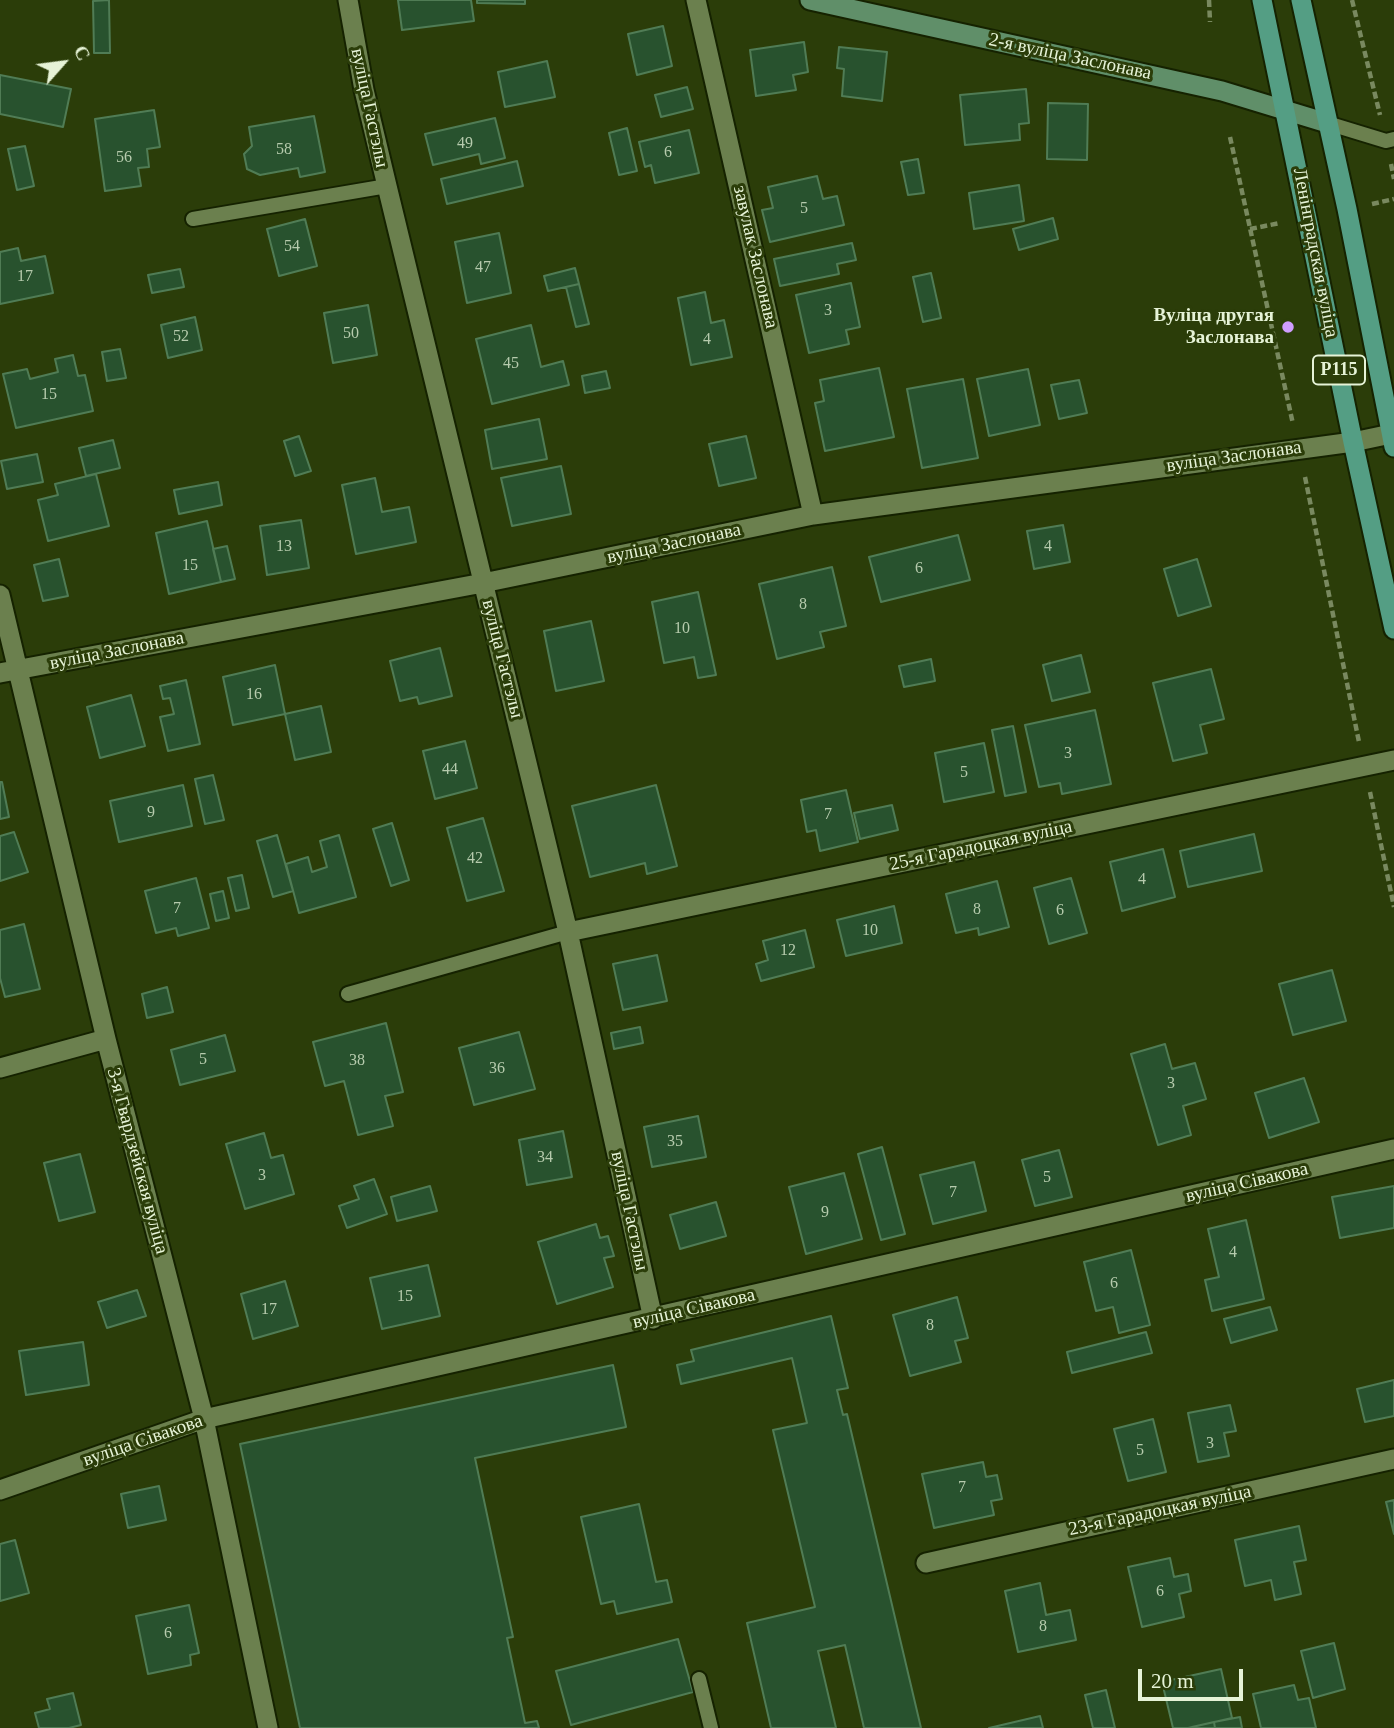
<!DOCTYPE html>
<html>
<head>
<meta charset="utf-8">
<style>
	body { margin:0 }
	#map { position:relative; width:1394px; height:1728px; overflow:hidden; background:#2b3d09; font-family:"Times New Roman",serif }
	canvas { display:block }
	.north { position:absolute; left:28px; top:28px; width:70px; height:70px; -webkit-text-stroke:5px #2b3d09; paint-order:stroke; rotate:62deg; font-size:19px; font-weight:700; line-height:28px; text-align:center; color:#e6f3d7 }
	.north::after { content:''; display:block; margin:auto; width:24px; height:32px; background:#e6f3d7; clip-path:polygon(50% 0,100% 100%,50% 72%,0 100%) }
	.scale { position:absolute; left:1138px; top:1669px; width:105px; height:32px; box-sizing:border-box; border:4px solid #e6f3d7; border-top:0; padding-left:9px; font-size:21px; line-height:24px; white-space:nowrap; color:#e6f3d7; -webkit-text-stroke:5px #2b3d09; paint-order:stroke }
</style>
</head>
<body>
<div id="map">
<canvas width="1394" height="1728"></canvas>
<div class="north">С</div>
<div class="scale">20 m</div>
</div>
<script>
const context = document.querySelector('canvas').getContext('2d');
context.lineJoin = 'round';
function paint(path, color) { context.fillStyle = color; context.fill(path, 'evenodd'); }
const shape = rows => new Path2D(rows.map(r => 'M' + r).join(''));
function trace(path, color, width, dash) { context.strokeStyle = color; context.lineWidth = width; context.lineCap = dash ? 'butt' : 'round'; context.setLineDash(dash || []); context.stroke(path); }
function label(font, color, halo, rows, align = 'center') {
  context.font = font + ' "Times New Roman",serif'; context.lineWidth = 6; context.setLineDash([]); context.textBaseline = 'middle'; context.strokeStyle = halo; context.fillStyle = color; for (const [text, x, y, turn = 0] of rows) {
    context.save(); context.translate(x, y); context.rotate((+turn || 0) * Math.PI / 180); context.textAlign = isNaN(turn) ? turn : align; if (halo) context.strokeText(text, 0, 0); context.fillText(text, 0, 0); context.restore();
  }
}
const building = shape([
	[109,0,110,53,94,53,93,1,109,0],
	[398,0,471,0,474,21,402,30,398,0],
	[477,0,525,0,525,4,477,3,477,0],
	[663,26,672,66,637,75,628,34,663,26],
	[804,42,808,72,793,75,796,90,756,96,750,50,804,42],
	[839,47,887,52,882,101,842,96,844,69,837,68,839,47],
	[547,61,555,97,505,107,498,72,547,61],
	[0,75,71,89,63,127,0,114,0,75],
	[687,87,693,109,661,117,655,95,687,87],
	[1026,89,1029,123,1019,124,1020,140,965,145,960,95,1026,89],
	[1048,103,1088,104,1087,160,1047,159,1048,103],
	[154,110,160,147,147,149,149,167,138,168,141,186,105,191,95,119,154,110],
	[314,116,325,172,300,177,298,168,260,175,247,169,244,154,252,146,249,127,314,116],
	[495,118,505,158,481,164,479,154,433,165,425,134,495,118],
	[627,128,637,171,619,175,609,133,627,128],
	[689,130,699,173,655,183,651,165,645,167,639,142,689,130],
	[25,146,34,186,17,190,8,149,25,146],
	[918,159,924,193,908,195,901,162,918,159],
	[517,161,523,186,447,204,441,179,517,161],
	[817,176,823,199,837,196,844,225,770,242,762,210,773,208,768,187,817,176],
	[1019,185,1024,221,974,229,969,193,1019,185],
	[1053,218,1058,239,1019,250,1013,229,1053,218],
	[305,219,317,266,279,276,267,229,305,219],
	[499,233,511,293,467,303,455,242,499,233],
	[852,243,856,260,837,264,839,274,780,286,774,259,852,243],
	[18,248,21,261,45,256,53,293,0,304,0,252,18,248],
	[575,268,579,284,548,291,544,276,575,268],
	[180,269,184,287,152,293,148,275,180,269],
	[931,273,941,318,923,322,913,277,931,273],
	[851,283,860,327,846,330,849,344,809,353,796,295,851,283],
	[579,284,589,324,576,327,566,287,579,284],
	[705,292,711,323,724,320,732,357,691,365,678,298,705,292],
	[368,305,377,355,333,363,324,313,368,305],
	[195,317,202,350,168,358,161,325,195,317],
	[531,325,541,367,563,361,569,385,492,404,476,339,531,325],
	[120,349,126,378,107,381,102,352,120,349],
	[73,355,78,376,85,375,93,411,16,428,3,374,27,369,30,379,58,372,55,359,73,355],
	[879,368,894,437,825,451,815,403,824,401,820,380,879,368],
	[1028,369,1040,425,989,436,977,379,1028,369],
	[606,371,610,388,585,393,582,376,606,371],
	[963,379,978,458,922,468,907,389,963,379],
	[1079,380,1087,413,1059,419,1051,385,1079,380],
	[539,419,547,459,492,469,485,430,539,419],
	[299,436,311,471,295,476,284,441,299,436],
	[746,436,756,478,719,486,709,444,746,436],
	[113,440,120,468,86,476,79,448,113,440],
	[37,454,43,482,7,489,1,461,37,454],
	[561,466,571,514,512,526,501,478,561,466],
	[96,474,109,526,48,541,38,500,58,495,55,484,96,474],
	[375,478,382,512,409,507,416,542,356,554,342,485,375,478],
	[218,482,222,505,179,514,174,490,218,482],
	[301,520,309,568,267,575,260,526,301,520],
	[207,521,221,582,169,594,156,533,207,521],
	[1063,525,1070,562,1034,569,1027,531,1063,525],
	[958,535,970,580,881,602,869,557,958,535],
	[227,546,235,579,221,582,213,549,227,546],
	[59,559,68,596,43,601,34,565,59,559],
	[1197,559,1211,606,1178,616,1164,569,1197,559],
	[832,567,846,626,820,632,824,647,777,659,759,584,832,567],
	[698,592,716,675,698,678,694,657,664,663,652,602,698,592],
	[591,621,604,681,556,691,544,631,591,621],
	[440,648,452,696,419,704,417,697,400,701,390,661,440,648],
	[1081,655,1090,692,1052,701,1043,665,1081,655],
	[931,659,935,681,904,687,899,666,931,659],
	[275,665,285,714,233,725,223,677,275,665],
	[1211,669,1224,719,1200,725,1207,753,1173,761,1153,683,1211,669],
	[186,680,200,744,168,751,160,717,174,714,170,698,163,699,160,686,186,680],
	[131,695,145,746,100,758,87,707,131,695],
	[321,706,331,752,295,760,285,714,321,706],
	[1095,710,1111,784,1062,794,1060,783,1039,787,1025,725,1095,710],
	[1013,726,1026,792,1005,796,992,730,1013,726],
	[465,741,477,788,435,799,423,751,465,741],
	[984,743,994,792,944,802,935,753,984,743],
	[213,775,224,820,205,824,195,779,213,775],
	[0,782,2,782,9,817,0,819,0,782],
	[183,785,192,826,119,842,110,801,183,785],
	[656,785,677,866,647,874,645,863,590,877,572,806,656,785],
	[846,790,858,842,820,851,816,830,807,832,801,800,846,790],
	[892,805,898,830,860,839,854,813,892,805],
	[483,818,504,891,467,901,447,828,483,818],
	[392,823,409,880,391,886,373,829,392,823],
	[14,832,28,872,0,881,0,836,14,832],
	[1254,834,1262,871,1188,887,1180,851,1254,834],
	[277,835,293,891,273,897,257,841,277,835],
	[339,835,356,897,299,913,286,864,308,857,312,872,327,867,320,841,339,835],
	[1163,849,1175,897,1122,911,1110,862,1163,849],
	[242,875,249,908,236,911,228,878,242,875],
	[196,878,209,928,178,936,176,928,156,933,145,891,196,878],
	[1071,878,1087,933,1049,944,1034,888,1071,878],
	[997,881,1009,927,979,935,978,928,956,933,946,894,997,881],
	[223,891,229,918,216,921,210,894,223,891],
	[894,906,902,943,846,956,837,920,894,906],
	[24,924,40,989,5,997,0,978,0,930,24,924],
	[805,930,814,967,761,981,756,964,768,960,763,941,805,930],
	[657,955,667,1001,623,1010,613,964,657,955],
	[1332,970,1346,1021,1293,1035,1279,984,1332,970],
	[167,987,173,1012,147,1018,142,994,167,987],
	[386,1023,403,1092,385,1096,393,1126,358,1135,344,1081,325,1086,313,1042,386,1023],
	[640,1027,643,1043,614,1049,611,1033,640,1027],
	[519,1032,535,1089,474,1105,459,1048,519,1032],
	[225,1035,235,1071,180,1085,171,1050,225,1035],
	[1165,1044,1172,1069,1195,1063,1206,1099,1183,1106,1191,1135,1158,1145,1131,1054,1165,1044],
	[1304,1078,1319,1122,1269,1138,1255,1093,1304,1078],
	[698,1116,706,1157,652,1167,644,1127,698,1116],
	[563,1131,572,1177,527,1185,519,1140,563,1131],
	[264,1133,271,1158,283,1155,294,1194,245,1209,226,1144,264,1133],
	[882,1147,905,1234,881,1240,858,1154,882,1147],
	[1059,1150,1072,1197,1035,1206,1022,1160,1059,1150],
	[80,1154,95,1212,59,1221,44,1163,80,1154],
	[974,1162,986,1211,933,1224,920,1175,974,1162],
	[844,1173,862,1239,806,1254,789,1187,844,1173],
	[374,1179,387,1214,347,1228,339,1206,359,1199,354,1186,374,1179],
	[430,1186,437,1211,397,1221,391,1197,430,1186],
	[1394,1186,1394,1228,1340,1238,1332,1197,1394,1186],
	[716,1202,726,1236,680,1249,670,1215,716,1202],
	[1246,1220,1264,1299,1212,1311,1205,1280,1219,1277,1208,1229,1246,1220],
	[596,1224,600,1238,608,1236,614,1256,604,1258,613,1287,557,1304,538,1242,596,1224],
	[1131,1250,1150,1325,1119,1333,1113,1307,1096,1311,1084,1262,1131,1250],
	[428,1265,440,1316,382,1329,370,1278,428,1265],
	[285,1281,298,1326,253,1339,241,1294,285,1281],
	[137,1290,146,1316,107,1328,98,1302,137,1290],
	[957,1297,968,1338,955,1341,961,1362,910,1376,893,1315,957,1297],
	[1270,1307,1277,1330,1231,1343,1224,1319,1270,1307],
	[831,1316,848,1388,837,1390,843,1415,847,1414,921,1728,864,1728,845,1645,818,1651,836,1728,771,1728,747,1623,815,1607,773,1430,807,1423,792,1358,681,1384,677,1365,694,1361,691,1350,831,1316],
	[1146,1332,1152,1353,1072,1373,1067,1352,1146,1332],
	[83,1342,89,1385,26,1395,19,1351,83,1342],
	[613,1365,626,1427,475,1458,513,1637,507,1638,525,1723,537,1721,539,1728,300,1728,240,1444,613,1365],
	[1394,1380,1394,1416,1365,1422,1357,1389,1394,1380],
	[1230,1405,1236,1431,1224,1433,1229,1456,1198,1462,1188,1413,1230,1405],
	[1153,1419,1166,1472,1128,1481,1114,1429,1153,1419],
	[983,1462,986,1477,997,1475,1002,1499,991,1501,994,1515,934,1528,922,1474,983,1462],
	[159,1486,166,1520,128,1528,121,1494,159,1486],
	[1394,1500,1394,1534,1386,1502,1394,1500],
	[639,1504,656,1582,667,1580,672,1602,617,1614,614,1601,601,1604,581,1517,639,1504],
	[1299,1526,1306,1560,1294,1562,1301,1594,1275,1600,1271,1580,1245,1586,1235,1540,1299,1526],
	[15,1540,29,1593,0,1601,0,1544,15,1540],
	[1170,1558,1174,1577,1188,1574,1191,1591,1179,1594,1184,1617,1142,1627,1128,1567,1170,1558],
	[1040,1583,1046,1615,1070,1610,1076,1640,1018,1652,1005,1591,1040,1583],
	[189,1605,199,1653,190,1655,191,1665,148,1674,136,1616,189,1605],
	[678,1639,693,1692,571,1725,556,1671,678,1639],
	[1334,1643,1345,1689,1313,1698,1301,1651,1334,1643],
	[1221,1669,1232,1718,1188,1728,1173,1728,1162,1682,1221,1669],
	[1294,1685,1298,1700,1309,1698,1316,1728,1261,1728,1253,1694,1294,1685],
	[1106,1690,1115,1728,1093,1728,1085,1695,1106,1690],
	[73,1693,81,1725,69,1728,39,1728,35,1713,50,1709,47,1699,73,1693],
	[1040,1716,1043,1728,989,1728,1040,1716],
	[1240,1717,1242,1728,1215,1728,1214,1722,1240,1717],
	[1214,1722,1215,1728,1192,1728,1192,1727,1214,1722]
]);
const path = shape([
	[1209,0,1210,22],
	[1352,0,1380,115],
	[1230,137,1293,424],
	[1391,164,1394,179],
	[1372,204,1394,199],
	[1250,229,1280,223],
	[1305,477,1359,742],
	[1370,792,1394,907]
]);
const service = shape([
	[1327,123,1386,141,1394,139],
	[193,219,387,186],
	[348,994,568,932],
	[699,1679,711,1728]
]);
const minor = shape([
	[348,0,364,90,387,186,568,932,653,1319],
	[696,0,813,515],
	[0,595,106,1039,204,1419,268,1728],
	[0,673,483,583,813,515,1353,442,1391,434],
	[568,932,1394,760],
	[0,1068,106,1039],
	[0,1490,204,1419,1394,1149],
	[926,1563,1394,1459]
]);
const secondary = shape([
	[810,0,1222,91,1327,123]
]);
const primary = shape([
	[1262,0,1353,442,1394,629],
	[1301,0,1347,209,1394,447]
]);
const markers = [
	[1288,327,7,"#d09dff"]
];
const numberNames = [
	["49",465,144],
	["58",284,150],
	["6",668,153],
	["56",124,158],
	["5",804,209],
	["54",292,247],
	["47",483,268],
	["17",25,277],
	["3",828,311],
	["50",351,334],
	["52",181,337],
	["4",707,340],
	["45",511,364],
	["15",49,395],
	["13",284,547],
	["4",1048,547],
	["15",190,566],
	["6",919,569],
	["8",803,605],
	["10",682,629],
	["16",254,695],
	["3",1068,754],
	["44",450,770],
	["5",964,773],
	["9",151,813],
	["7",828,815],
	["42",475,859],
	["4",1142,880],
	["7",177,909],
	["8",977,910],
	["6",1060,911],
	["10",870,931],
	["12",788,951],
	["5",203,1060],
	["38",357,1061],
	["36",497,1069],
	["3",1171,1084],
	["35",675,1142],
	["34",545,1158],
	["3",262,1176],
	["5",1047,1178],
	["7",953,1193],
	["9",825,1213],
	["4",1233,1253],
	["6",1114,1284],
	["15",405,1297],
	["17",269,1310],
	["8",930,1326],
	["3",1210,1444],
	["5",1140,1451],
	["7",962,1488],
	["6",1160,1592],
	["8",1043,1627],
	["6",168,1634]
];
const shields = [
	[1339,370,52]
];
const shieldNames = [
	["Р115",1339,370]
];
const streetNames = [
	["2-я вуліца Заслонава",1070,57,12],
	["вуліца Гастэлы",369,108,78],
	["Ленінградская вуліца",1315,253,79],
	["завулак Заслонава",755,257,77],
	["вуліца Заслонава",1234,457,-8],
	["вуліца Заслонава",674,544,-12],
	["вуліца Заслонава",117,651,-11],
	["вуліца Гастэлы",502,659,76],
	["25-я Гарадоцкая вуліца",981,846,-12],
	["3-я Гвардзейская вуліца",137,1161,75],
	["вуліца Сівакова",1247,1183,-13],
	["вуліца Гастэлы",629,1211,78],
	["вуліца Сівакова",694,1309,-13],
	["вуліца Сівакова",143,1441,-19],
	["23-я Гарадоцкая вуліца",1160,1511,-12]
];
const poiNames = [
	["Вуліца другая",1274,316],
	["Заслонава",1274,338]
];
paint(building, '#28522e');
trace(building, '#507c55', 2);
trace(service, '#152200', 18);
trace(minor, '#152200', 23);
trace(secondary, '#152200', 23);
trace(primary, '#152200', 23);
trace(path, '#79895f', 4.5, [7, 3.5]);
trace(service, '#6b804e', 14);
trace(minor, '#6b804e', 19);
trace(secondary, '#608f69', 19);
trace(primary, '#549e84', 19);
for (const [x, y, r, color] of markers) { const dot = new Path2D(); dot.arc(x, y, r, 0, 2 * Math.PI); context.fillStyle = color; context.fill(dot); trace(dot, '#2b3d09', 2.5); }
label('16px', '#b6cbad', null, numberNames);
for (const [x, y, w] of shields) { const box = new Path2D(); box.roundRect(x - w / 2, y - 14.5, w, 29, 5); context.fillStyle = '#2b3d09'; context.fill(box); trace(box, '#e6f3d7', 2); }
label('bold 18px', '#e6f3d7', null, shieldNames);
label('19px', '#e6f3d7', '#2b3d09', streetNames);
label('bold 19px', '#e6f3d7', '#2b3d09', poiNames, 'right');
</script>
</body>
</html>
